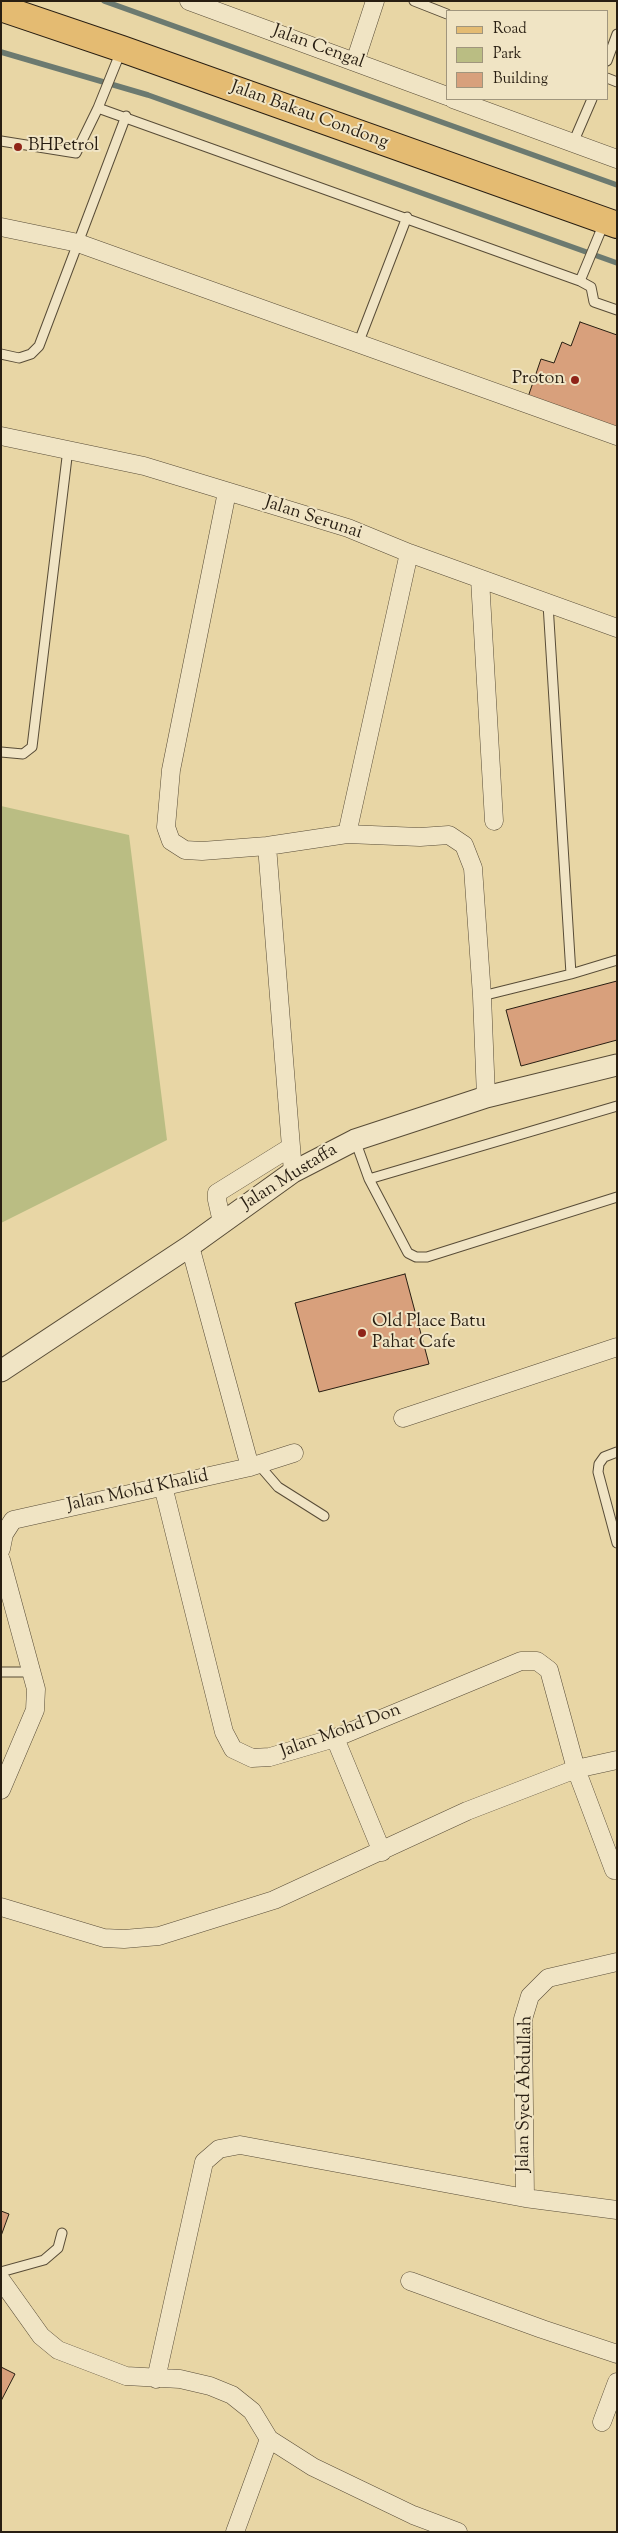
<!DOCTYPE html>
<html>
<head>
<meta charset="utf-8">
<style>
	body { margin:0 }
	#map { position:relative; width:618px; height:2533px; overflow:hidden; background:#e8d6a5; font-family:"Sorts Mill Goudy",serif }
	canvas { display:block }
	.frame { position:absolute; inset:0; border:2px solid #281e12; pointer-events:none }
	.legend { position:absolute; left:446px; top:10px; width:162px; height:90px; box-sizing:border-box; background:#f0e4c4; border:1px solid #a0957d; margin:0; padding:6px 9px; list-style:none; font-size:15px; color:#281e12 }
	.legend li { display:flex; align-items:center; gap:10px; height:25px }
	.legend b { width:25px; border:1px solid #a0957d }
</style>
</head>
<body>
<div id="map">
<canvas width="618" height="2533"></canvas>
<div class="frame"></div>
<ul class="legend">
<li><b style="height:6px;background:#e4bb72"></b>Road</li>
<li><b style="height:14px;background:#babd83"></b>Park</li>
<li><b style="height:14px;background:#d8a07c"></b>Building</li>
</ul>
</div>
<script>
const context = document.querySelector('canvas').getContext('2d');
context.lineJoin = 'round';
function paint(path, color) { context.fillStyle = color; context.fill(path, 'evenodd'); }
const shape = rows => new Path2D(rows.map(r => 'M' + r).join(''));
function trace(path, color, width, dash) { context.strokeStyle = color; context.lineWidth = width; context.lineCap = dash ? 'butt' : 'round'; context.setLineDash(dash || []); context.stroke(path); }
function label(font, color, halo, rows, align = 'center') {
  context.font = font + ' "Sorts Mill Goudy",serif'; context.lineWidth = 4; context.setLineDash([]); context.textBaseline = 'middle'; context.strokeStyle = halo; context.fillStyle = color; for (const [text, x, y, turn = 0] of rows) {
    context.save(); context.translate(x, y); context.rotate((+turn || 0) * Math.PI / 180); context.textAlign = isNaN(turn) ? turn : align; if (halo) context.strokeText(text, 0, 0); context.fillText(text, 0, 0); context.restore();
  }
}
const green = shape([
	[1,806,129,835,167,1140,1,1223]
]);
const stream = shape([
	[104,1,617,185],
	[1,52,148,95,617,263]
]);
const building = shape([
	[580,322,617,335,617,429,528,397,541,359,554,363,562,342,571,346,580,322],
	[617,981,617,1040,521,1066,506,1010,617,981],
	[405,1274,429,1364,319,1392,295,1303,405,1274],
	[1,2211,9,2214,1,2236,1,2211],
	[1,2367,15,2374,1,2401,1,2367]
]);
const service = shape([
	[414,1,447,14],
	[607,61,617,34],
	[607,78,617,82],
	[98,108,121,51],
	[1,141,76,153,98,108,580,281,591,287,594,302,617,310],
	[573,143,592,99],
	[580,281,604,223],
	[358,344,407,217],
	[1,354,19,358,31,354,39,346,126,116],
	[548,604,571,974],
	[1,752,23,754,32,747,68,449],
	[482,996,571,974,617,960],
	[355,1140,369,1179,408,1253,416,1257,427,1257,617,1197],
	[369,1179,617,1106],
	[617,1452,604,1457,599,1464,598,1472,617,1543],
	[259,1465,278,1487,324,1516],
	[1,1672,31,1672],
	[1,2272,44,2260,58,2248,62,2233]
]);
const minor = shape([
	[189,1,447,96],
	[355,62,375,1],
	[453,99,617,159],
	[1,227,78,243,617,436],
	[1,436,144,466,348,528,409,553,617,628],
	[227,492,171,770,166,827,171,841,185,850,202,851,267,846,347,834,420,837,449,835,464,845,473,868,482,996,486,1097],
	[480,579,494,821],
	[347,834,409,553],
	[267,846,293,1172],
	[222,1222,217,1200,217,1193,291,1147],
	[190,1246,250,1467],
	[403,1418,617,1347],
	[163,1486,224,1732,233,1749,252,1758,270,1757,335,1738,521,1661,537,1661,549,1670,576,1769,614,1870],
	[1,1549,4,1534,13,1520,250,1467,294,1453],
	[1,1560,36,1689,35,1710,1,1790],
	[335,1738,382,1852],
	[1,1907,104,1938,124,1939,159,1936,274,1900,467,1811,576,1769,617,1760],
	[525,2198,523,2019,530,1996,548,1978,617,1962],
	[1,2280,41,2336,58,2350,126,2376,180,2379,210,2386,232,2395,252,2411,269,2439,313,2467,413,2515,458,2532],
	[410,2281,542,2329,617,2354],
	[156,2379,204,2162,219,2149,240,2145,525,2198,617,2210],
	[602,2422,617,2382],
	[235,2532,269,2439]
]);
const tertiary = shape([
	[1,1371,190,1246,293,1172,355,1140,486,1097,617,1065]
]);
const primary = shape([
	[1,8,122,49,617,225]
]);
const markers = [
	[18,147,5,"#8f2418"],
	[575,380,5,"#8f2418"],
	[362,1333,5,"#8f2418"]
];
const streetNames = [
	["Jalan Cengal",318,48,20],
	["Jalan Bakau Condong",309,116,20],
	["Jalan Serunai",313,519,18],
	["Jalan Mustaffa",290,1178,-32],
	["Jalan Mohd Khalid",138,1492,-12],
	["Jalan Mohd Don",341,1732,-20],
	["Jalan Syed Abdullah",526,2094,-89]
];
const poiNames = [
	["BHPetrol",28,147],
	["Proton",565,380,"right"],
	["Old Place Batu",372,1323],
	["Pahat Cafe",372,1344]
];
paint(green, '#babd83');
trace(stream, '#6c7a70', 5.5);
paint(building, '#d8a07c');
trace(building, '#281e12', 1);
trace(service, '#584c37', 11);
trace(minor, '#584c37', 19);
trace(tertiary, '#584c37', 23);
trace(primary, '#281e12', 28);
trace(service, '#f0e4c4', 9);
trace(minor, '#f0e4c4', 18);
trace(tertiary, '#f0e4c4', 21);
trace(primary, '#e4bb72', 26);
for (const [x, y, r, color] of markers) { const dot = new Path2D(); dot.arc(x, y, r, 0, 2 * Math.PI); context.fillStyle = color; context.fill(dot); trace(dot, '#f0e4c4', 2); }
label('18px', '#281e12', '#f0e4c4', streetNames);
label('18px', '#281e12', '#f0e4c4', poiNames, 'left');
</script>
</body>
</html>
